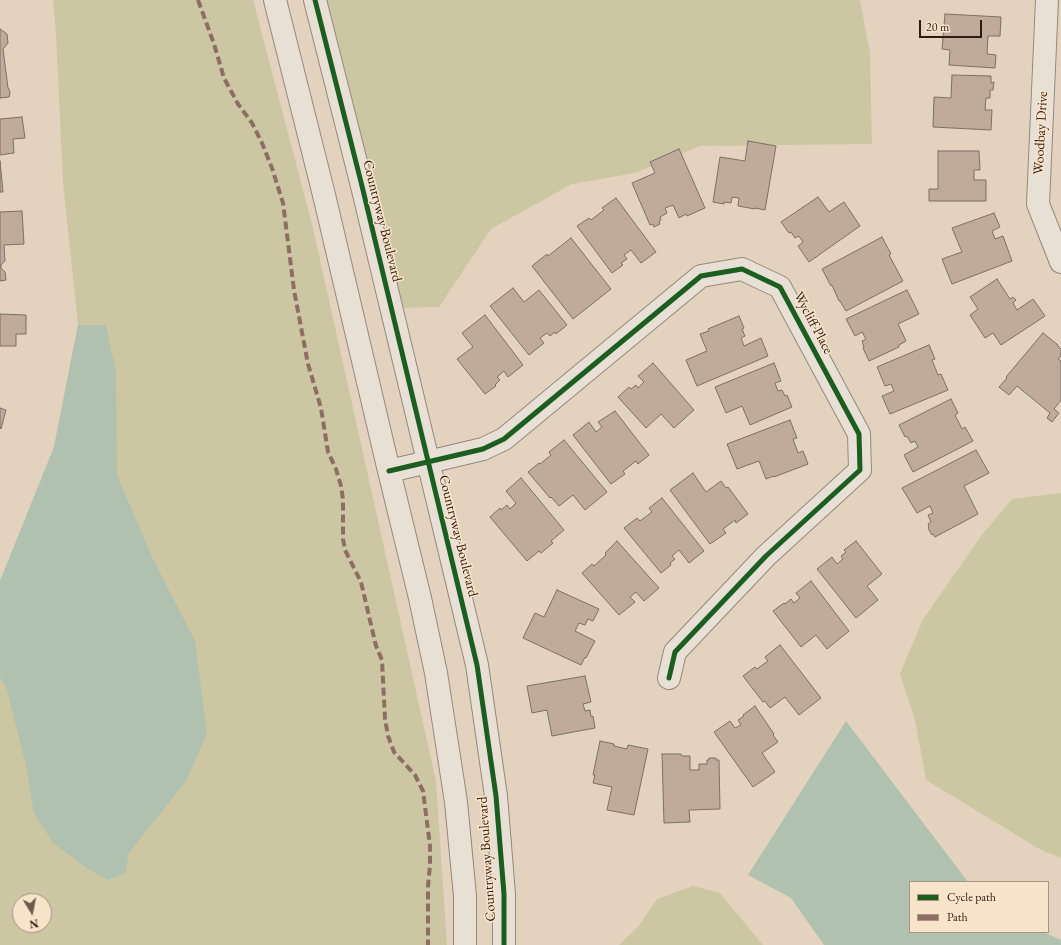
<!DOCTYPE html>
<html>
<head>
<meta charset="utf-8">
<style>
	body { margin:0 }
	#map { position:relative; width:1061px; height:945px; overflow:hidden; background:#e3d3be; font-family:"EB Garamond",serif }
	canvas { display:block }
	.legend { position:absolute; left:909px; top:881px; width:140px; height:52px; box-sizing:border-box; background:#f7e4cb; border:1px solid #a79381; margin:0; padding:5px 7px; list-style:none; font-size:12px; color:#301911 }
	.legend li { display:flex; align-items:center; gap:8px; height:20px }
	.legend b { width:20px; border:1px solid #a79381 }
	.north { position:absolute; left:12px; top:893px; width:40px; height:40px; box-sizing:border-box; background:#f7e4cb; border:1px solid #a79381; border-radius:50%; rotate:170deg; font-size:11px; font-weight:700; line-height:16px; text-align:center; color:#301911 }
	.north::after { content:''; display:block; margin:auto; width:14px; height:18px; background:#6f5a4e; clip-path:polygon(50% 0,100% 100%,50% 72%,0 100%) }
	.scale { position:absolute; left:919px; top:20px; width:63px; height:18px; box-sizing:border-box; border:2px solid #301911; border-top:0; padding-left:5px; font-size:12px; line-height:14px; white-space:nowrap; color:#301911; -webkit-text-stroke:3px #f7e4cb; paint-order:stroke }
</style>
</head>
<body>
<div id="map">
<canvas width="1061" height="945"></canvas>
<ul class="legend">
<li><b style="height:5px;background:#1b5e20"></b>Cycle path</li>
<li><b style="height:5px;background:#8d6e63"></b>Path</li>
</ul>
<div class="north">N</div>
<div class="scale">20 m</div>
</div>
<script>
const context = document.querySelector('canvas').getContext('2d');
context.lineJoin = 'round';
function paint(path, color) { context.fillStyle = color; context.fill(path, 'evenodd'); }
const shape = rows => new Path2D(rows.map(r => 'M' + r).join(''));
function trace(path, color, width, dash) { context.strokeStyle = color; context.lineWidth = width; context.lineCap = dash ? 'butt' : 'round'; context.setLineDash(dash || []); context.stroke(path); }
function label(font, color, halo, rows, align = 'center') {
  context.font = font + ' "EB Garamond",serif'; context.lineWidth = 3; context.setLineDash([]); context.textBaseline = 'middle'; context.strokeStyle = halo; context.fillStyle = color; for (const [text, x, y, turn = 0] of rows) {
    context.save(); context.translate(x, y); context.rotate((+turn || 0) * Math.PI / 180); context.textAlign = isNaN(turn) ? turn : align; if (halo) context.strokeText(text, 0, 0); context.fillText(text, 0, 0); context.restore();
  }
}
const green = shape([
	[53,0,253,0,313,228,436,781,447,945,0,945,0,581,54,447,78,325,63,183,56,34],
	[20,901,44,901,44,925,20,925],
	[326,0,860,0,870,53,872,144,700,146,635,173,572,184,491,229,439,307,402,308],
	[1061,493,1061,858,1041,850,926,780,915,720,900,674,922,621,981,536,1012,499],
	[693,886,720,893,763,945,619,945,638,927,657,899]
]);
const water = shape([
	[78,325,106,325,116,373,117,475,154,561,195,641,207,734,186,781,128,854,126,873,108,880,88,869,53,843,34,813,26,765,6,687,0,678,0,581,54,447],
	[846,721,968,882,910,882,910,932,1043,932,1061,940,1061,945,824,945,791,898,748,875]
]);
const building = shape([
	[945,14,1001,17,1000,36,988,36,987,54,996,55,995,68,949,65,950,50,942,49,945,14],
	[0,29,7,34,8,43,3,49,8,88,9,89,10,93,9,97,0,98,0,29],
	[952,75,991,76,991,83,994,82,993,90,990,90,990,98,986,98,985,110,992,110,991,130,933,127,934,97,951,98,952,75],
	[22,117,25,138,13,139,14,153,0,155,0,119,22,117],
	[748,141,776,146,765,210,755,208,755,209,738,206,739,198,732,197,731,203,724,202,724,204,713,202,720,157,745,161,748,141],
	[679,149,705,208,687,216,686,214,679,218,673,205,665,208,667,213,660,217,661,220,659,221,660,224,654,227,653,224,650,225,632,183,655,173,650,162,679,149],
	[938,151,979,151,980,170,974,170,974,180,986,180,986,201,929,201,929,189,938,189,938,151],
	[0,161,3,192,0,192,0,161],
	[818,197,829,212,844,202,860,226,809,262,798,246,803,242,799,236,795,238,791,232,789,233,781,222,818,197],
	[616,198,656,252,641,263,631,250,624,255,627,259,621,263,623,265,612,273,577,226,589,218,591,220,604,210,602,208,616,198],
	[22,211,24,244,4,245,5,261,1,265,1,268,5,272,6,280,0,281,0,212,22,211],
	[994,213,1000,227,992,231,995,239,1003,236,1012,261,952,284,942,259,962,252,952,228,994,213],
	[882,237,891,254,889,255,903,281,846,311,840,301,839,301,832,285,831,286,822,269,882,237],
	[571,238,611,289,573,319,532,266,547,254,548,256,571,238],
	[997,279,1010,299,1013,297,1016,300,1013,303,1017,310,1033,299,1045,316,1001,345,993,333,985,338,970,315,978,309,970,297,997,279],
	[513,288,524,302,539,290,567,325,556,334,555,332,550,336,547,333,540,338,544,343,529,355,490,306,513,288],
	[907,290,919,314,898,324,906,341,899,345,899,347,869,361,863,348,864,347,862,341,866,339,862,332,855,336,846,319,907,290],
	[0,314,26,315,26,334,16,334,16,346,0,346,0,314],
	[485,315,523,365,508,377,504,371,497,377,500,380,495,385,496,386,485,394,457,359,473,347,462,333,485,315],
	[739,316,744,328,742,329,745,336,741,338,744,346,761,338,768,356,697,386,686,360,707,351,700,334,709,331,708,329,739,316],
	[1043,333,1058,345,1057,345,1061,349,1061,356,1058,359,1061,361,1061,400,1054,409,1059,413,1052,422,1047,418,1050,413,1017,386,1009,395,999,387,1007,378,1006,377,1043,333],
	[929,345,935,359,932,360,938,375,941,374,948,390,890,414,882,396,894,391,891,384,885,386,877,367,929,345],
	[653,363,694,410,674,428,661,414,646,428,618,397,629,387,631,389,636,385,638,388,644,382,638,376,653,363],
	[774,363,781,381,775,383,778,391,782,390,785,396,787,395,792,407,750,425,742,406,726,413,715,387,774,363],
	[951,399,958,413,955,415,962,429,965,427,973,441,913,472,904,455,918,447,915,441,911,443,907,436,905,437,899,425,951,399],
	[0,408,6,410,1,429,0,428,0,408],
	[615,411,649,455,638,464,636,461,623,471,625,474,611,484,573,435,589,422,596,432,602,427,598,422,615,411],
	[790,420,797,438,793,439,798,453,803,451,808,464,774,477,774,476,766,479,759,461,737,469,727,444,790,420],
	[564,440,607,492,585,510,573,495,559,506,551,497,550,498,528,472,539,463,540,464,551,455,549,452,564,440],
	[976,450,989,473,964,486,978,514,935,537,933,534,932,535,928,528,929,527,928,524,931,522,928,515,933,513,930,506,917,513,902,488,976,450],
	[693,473,706,492,721,481,726,488,728,487,748,514,736,523,735,520,723,529,726,533,710,544,670,490,693,473],
	[521,478,564,530,551,541,553,543,541,553,539,551,527,561,490,517,500,508,501,510,507,505,510,509,516,503,506,491,521,478],
	[662,498,704,551,689,563,679,550,672,556,675,559,670,563,671,565,661,573,624,528,637,518,640,521,652,512,649,508,662,498],
	[617,541,659,588,644,601,636,592,630,597,635,602,619,615,582,573,592,564,594,566,606,555,605,553,617,541],
	[856,541,882,574,867,586,878,600,856,618,817,569,832,557,837,564,843,559,841,556,846,552,844,550,856,541],
	[811,581,849,631,827,649,816,635,801,647,773,611,784,603,785,604,791,599,794,603,800,598,796,593,811,581],
	[557,590,599,609,593,621,588,619,585,625,579,623,575,631,595,641,586,658,585,657,581,665,523,638,535,613,544,617,557,590],
	[780,645,821,698,799,715,785,697,770,708,765,701,763,702,743,676,755,667,757,669,768,661,765,657,780,645],
	[585,676,591,702,583,704,585,711,590,710,591,717,593,716,595,728,552,736,547,710,532,713,527,686,585,676],
	[755,706,774,734,773,735,778,742,762,753,775,772,753,787,714,732,730,721,735,728,741,725,738,720,744,716,743,715,755,706],
	[600,741,614,744,614,746,627,749,628,745,648,749,634,815,607,810,612,787,593,783,595,775,593,775,600,741],
	[662,754,681,754,682,756,690,756,690,770,699,770,699,764,707,764,707,760,709,760,709,758,716,758,716,760,719,760,720,809,689,810,690,822,664,823,662,754]
]);
const minor = shape([
	[1047,0,1038,204,1061,262],
	[428,462,483,449,504,439,701,276,742,269,780,287,859,434,860,470,766,556,675,652,669,678]
]);
const tertiary = shape([
	[275,0,324,195,389,471,420,598,436,673,456,802,465,896,465,945],
	[315,0,362,186,477,665,496,796,504,894,504,945],
	[389,471,428,462]
]);
const quiet = shape([
	[198,0,214,44,224,78,238,104,252,123,262,143,272,168,283,203,294,290,304,343,308,364,321,408,328,452,336,469,341,486,343,500,343,539,345,550,361,582,376,646,382,660,385,719,388,736,394,752,415,775,423,791,430,846,430,865,428,886,428,945]
]);
const cycleway = shape([
	[315,0,362,186,477,665,496,796,504,894,504,945],
	[389,471,483,449,504,439,701,276,742,269,780,287,859,434,860,470,766,556,675,652,669,678]
]);
const streetNames = [
	["Woodbay Drive",1041,133,-87],
	["Countryway Boulevard",382,221,76],
	["Wycliff Place",813,323,62],
	["Countryway Boulevard",458,536,76],
	["Countryway Boulevard",487,859,-94]
];
paint(green, '#ccc7a2');
paint(water, '#b1c1af');
paint(building, '#c0ab9a');
trace(building, '#7b6f64', 1);
trace(minor, '#94887b', 24);
trace(tertiary, '#94887b', 24);
trace(minor, '#e8e0d5', 22);
trace(tertiary, '#e8e0d5', 22);
trace(quiet, '#8d6e63', 4, [8, 4]);
trace(cycleway, '#1b5e20', 5);
label('14px', '#301911', '#f7e4cb', streetNames);
</script>
</body>
</html>
